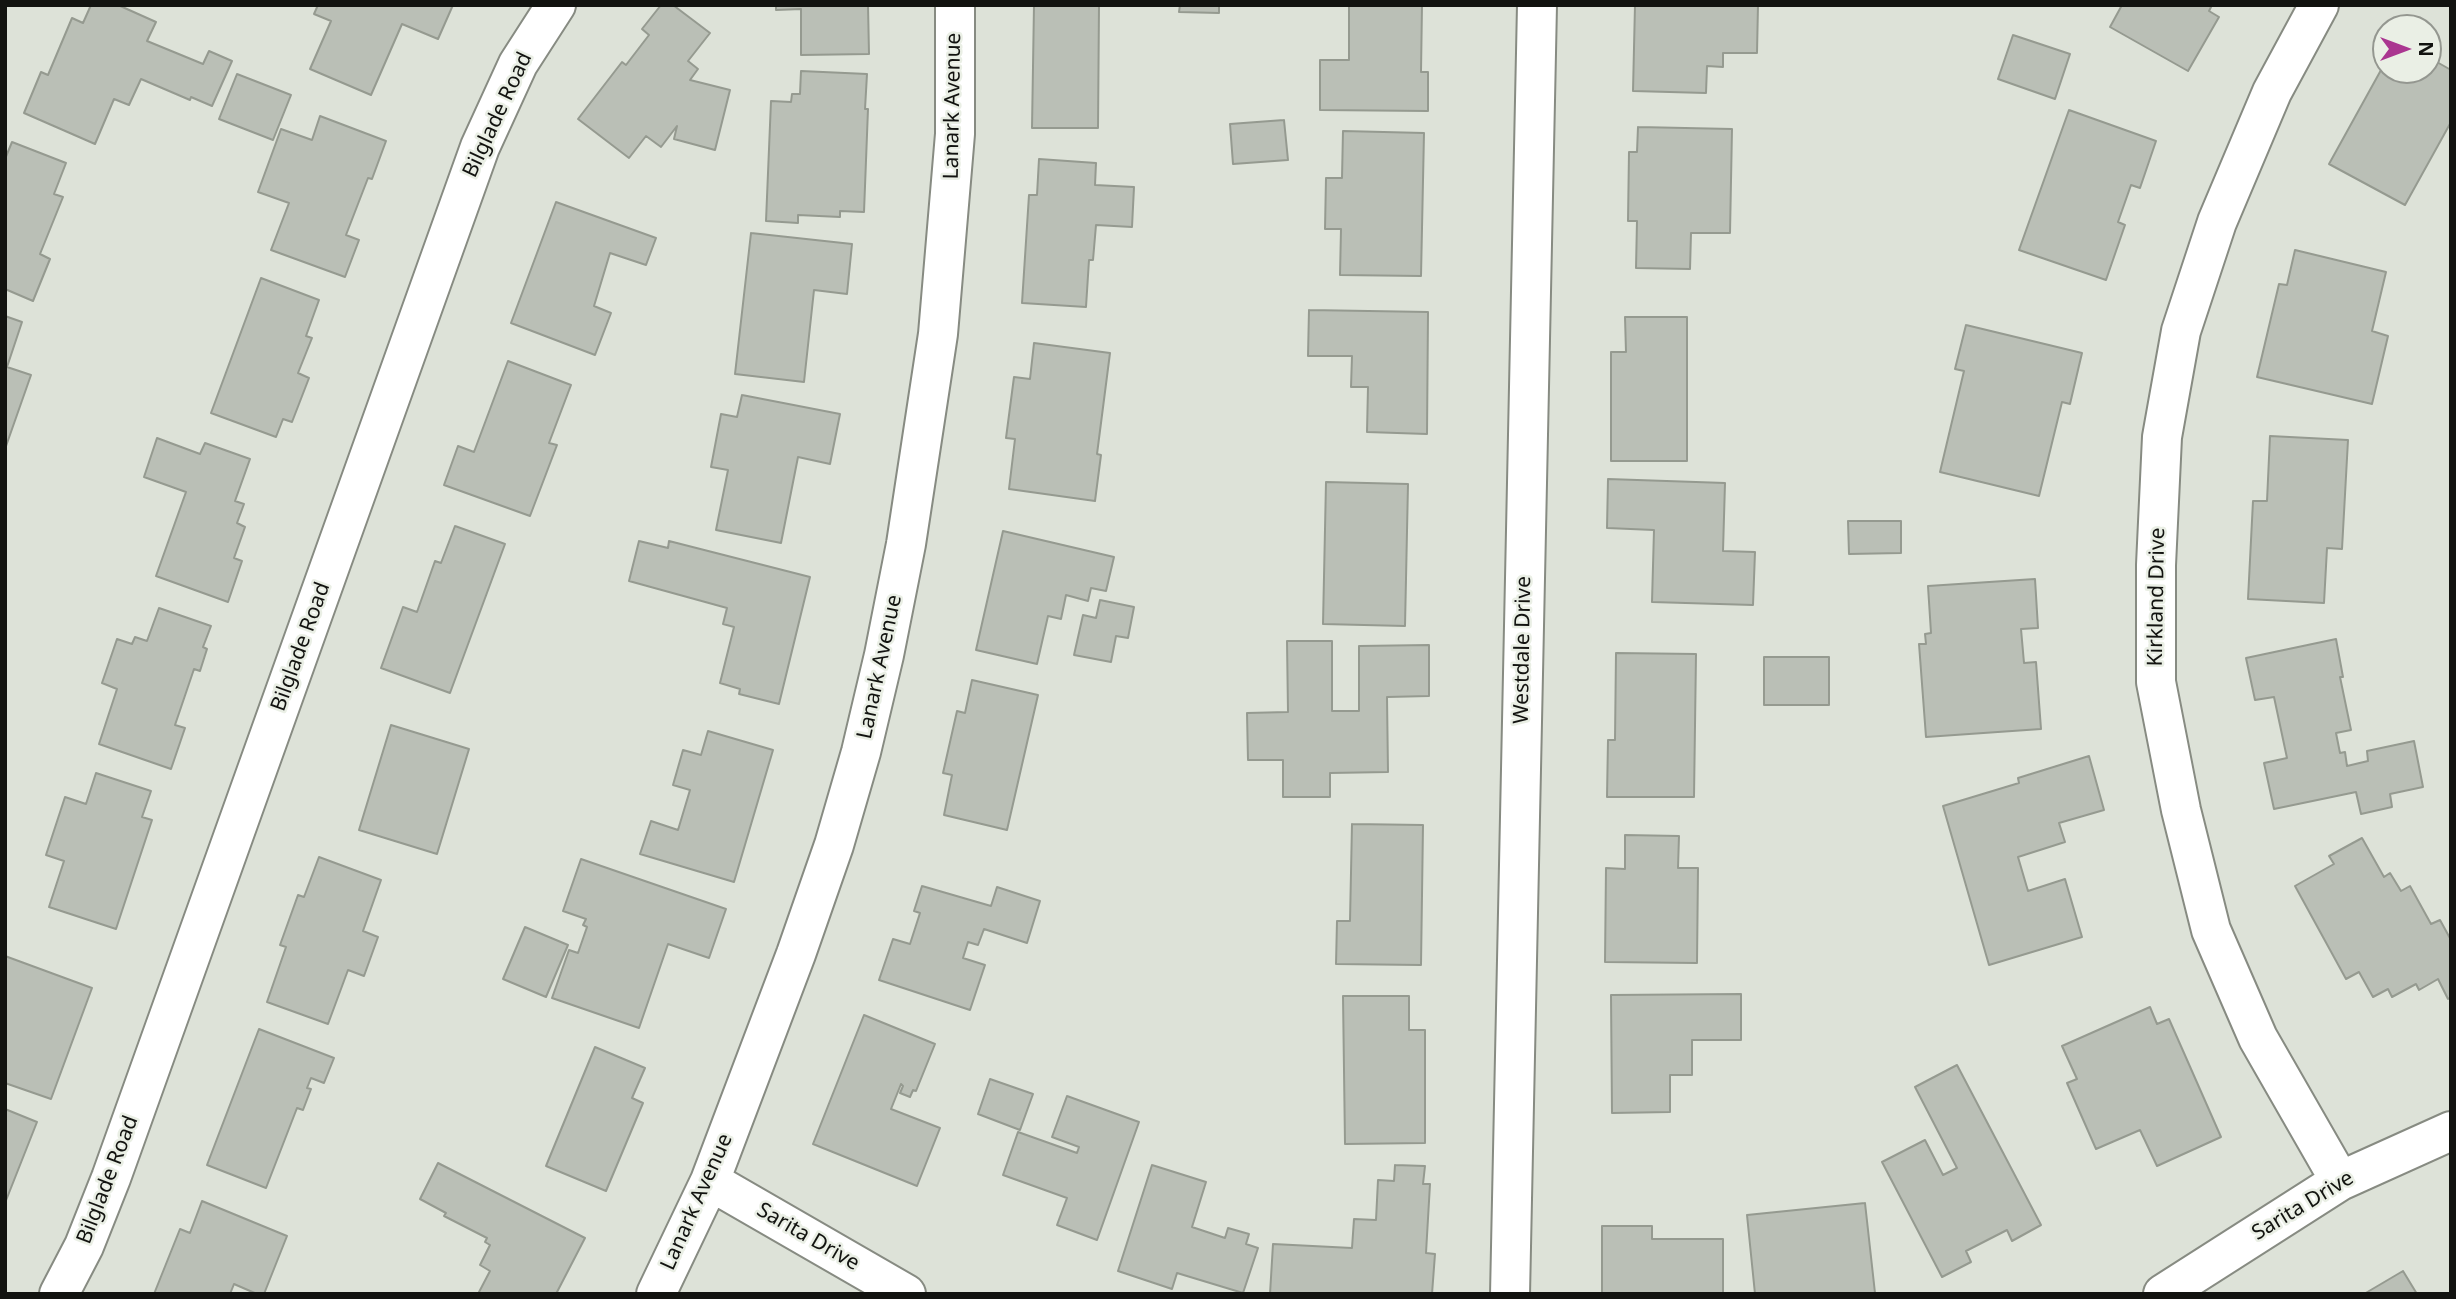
<!DOCTYPE html>
<html>
<head>
<meta charset="utf-8">
<style>
	body { margin:0 }
	#map { position:relative; width:2456px; height:1299px; overflow:hidden; background:#dde2d8; font-family:"Noto Sans",sans-serif }
	canvas { display:block }
	.frame { position:absolute; inset:0; border:7px solid #121310; pointer-events:none }
	.north { position:absolute; left:2372px; top:14px; width:70px; height:70px; box-sizing:border-box; background:#eaefe5; border:2px solid #949790; border-radius:50%; rotate:90deg; font-size:19px; font-weight:700; line-height:28px; text-align:center; color:#121310 }
	.north::after { content:''; display:block; margin:auto; width:24px; height:32px; background:#aa3690; clip-path:polygon(50% 0,100% 100%,50% 72%,0 100%) }
</style>
</head>
<body>
<div id="map">
<canvas width="2456" height="1299"></canvas>
<div class="frame"></div>
<div class="north">N</div>
</div>
<script>
const context = document.querySelector('canvas').getContext('2d');
context.lineJoin = 'round';
function paint(path, color) { context.fillStyle = color; context.fill(path, 'evenodd'); }
const shape = rows => new Path2D(rows.map(r => 'M' + r).join(''));
function trace(path, color, width, dash) { context.strokeStyle = color; context.lineWidth = width; context.lineCap = dash ? 'butt' : 'round'; context.setLineDash(dash || []); context.stroke(path); }
function label(font, color, halo, rows, align = 'center') {
  context.font = font + ' "Noto Sans",sans-serif'; context.lineWidth = 5; context.setLineDash([]); context.textBaseline = 'middle'; context.strokeStyle = halo; context.fillStyle = color; for (const [text, x, y, turn = 0] of rows) {
    context.save(); context.translate(x, y); context.rotate((+turn || 0) * Math.PI / 180); context.textAlign = isNaN(turn) ? turn : align; if (halo) context.strokeText(text, 0, 0); context.fillText(text, 0, 0); context.restore();
  }
}
const building = shape([
	[91,5,118,5,156,22,147,41,203,64,209,51,232,61,212,106,191,97,190,100,141,79,129,105,114,99,95,144,24,113,41,72,48,75,72,18,83,23,91,5],
	[318,5,453,5,438,39,402,24,371,95,310,69,331,21,314,14,318,5],
	[661,5,673,5,710,33,688,61,698,69,690,80,730,90,715,150,674,139,677,126,661,147,646,136,629,158,578,119,622,62,626,65,649,35,642,29,661,5],
	[776,5,868,5,869,54,801,55,801,9,776,10,776,5],
	[1034,5,1099,5,1098,128,1032,128,1034,5],
	[1180,5,1219,5,1219,13,1179,12,1180,5],
	[1349,5,1422,5,1421,72,1428,72,1428,111,1320,110,1320,60,1349,60,1349,5],
	[1635,5,1758,5,1757,53,1723,53,1723,67,1707,66,1706,93,1633,91,1635,5],
	[2122,5,2212,5,2209,11,2219,17,2188,71,2110,27,2122,5],
	[2013,35,2070,54,2055,99,1998,79,2013,35],
	[2428,57,2451,70,2451,122,2405,205,2329,164,2386,61,2386,70,2428,70,2428,57],
	[801,71,867,74,865,109,868,109,864,212,840,211,840,217,798,215,798,223,766,221,771,101,791,102,792,94,800,94,801,71],
	[237,74,291,95,273,140,219,119,237,74],
	[2069,110,2156,141,2140,188,2131,185,2118,222,2125,225,2106,280,2019,250,2069,110],
	[320,116,386,141,372,179,368,178,346,235,359,240,345,277,271,250,289,203,258,192,281,129,312,140,320,116],
	[1284,120,1288,160,1233,164,1230,124,1284,120],
	[1638,127,1732,129,1730,233,1691,233,1690,269,1636,268,1637,221,1628,221,1629,152,1637,152,1638,127],
	[1343,131,1424,133,1421,276,1340,275,1341,229,1325,229,1326,178,1342,178,1343,131],
	[12,142,66,163,54,194,63,197,40,254,50,259,33,301,5,289,5,159,12,142],
	[1039,159,1096,163,1095,185,1134,187,1132,227,1096,225,1093,260,1089,260,1086,307,1022,303,1029,195,1037,195,1039,159],
	[556,202,656,238,646,265,610,253,594,306,611,313,595,355,511,323,556,202],
	[751,233,852,244,847,294,814,290,804,382,735,374,751,233],
	[2295,250,2386,272,2372,331,2388,336,2372,404,2257,377,2279,284,2287,285,2295,250],
	[261,278,319,300,306,336,312,338,298,373,309,378,292,422,283,419,276,437,211,413,261,278],
	[1309,310,1428,312,1427,434,1367,432,1368,387,1351,387,1352,356,1308,356,1309,310],
	[5,316,22,322,7,367,31,375,5,449,5,316],
	[1625,317,1687,317,1687,461,1611,461,1611,352,1626,352,1625,317],
	[1966,325,2082,353,2070,404,2062,402,2039,496,1940,472,1964,371,1955,369,1966,325],
	[1034,343,1110,353,1097,454,1101,455,1095,501,1009,489,1015,439,1006,438,1014,377,1030,379,1034,343],
	[508,361,571,385,549,443,557,445,530,516,444,485,458,446,474,452,508,361],
	[742,395,840,414,830,464,798,457,781,543,716,530,728,470,711,467,721,414,737,417,742,395],
	[2270,436,2348,440,2342,549,2327,548,2324,603,2248,599,2253,501,2267,501,2270,436],
	[157,438,200,454,205,443,250,459,235,501,244,504,237,523,245,527,234,558,242,561,228,602,156,576,186,492,144,477,157,438],
	[1608,479,1725,483,1723,551,1755,552,1753,605,1652,602,1654,530,1607,528,1608,479],
	[1326,482,1408,484,1405,626,1323,624,1326,482],
	[1848,521,1901,521,1901,553,1849,554,1848,521],
	[455,526,505,544,450,693,381,668,403,607,417,612,435,561,441,563,455,526],
	[1003,531,1114,557,1106,591,1091,588,1088,601,1066,595,1061,619,1048,616,1037,664,976,650,1003,531],
	[639,541,668,548,669,541,810,577,779,704,739,694,740,689,720,683,734,627,723,624,727,608,629,581,639,541],
	[2035,579,2038,628,2021,629,2024,663,2036,662,2041,729,1926,737,1919,644,1926,644,1925,634,1931,633,1928,586,2035,579],
	[1100,600,1134,607,1128,638,1116,636,1111,662,1074,655,1083,615,1096,618,1100,600],
	[159,608,211,626,203,647,207,649,200,671,194,669,175,725,185,728,171,769,99,744,117,689,102,683,117,639,132,644,135,637,147,641,159,608],
	[2336,639,2343,677,2340,677,2351,730,2336,733,2340,753,2345,752,2347,766,2368,761,2367,751,2414,741,2423,787,2390,794,2392,807,2361,814,2356,792,2274,809,2264,763,2287,758,2274,697,2255,700,2246,658,2336,639],
	[1287,641,1332,641,1332,711,1359,711,1359,646,1429,645,1429,696,1387,697,1388,772,1330,773,1330,797,1283,797,1283,760,1248,760,1247,713,1288,712,1287,641],
	[1616,653,1696,654,1694,797,1607,797,1608,740,1615,740,1616,653],
	[1764,657,1829,657,1829,705,1764,705,1764,657],
	[972,680,1038,695,1007,830,944,815,952,775,943,773,957,711,965,713,972,680],
	[391,725,469,749,437,854,359,830,391,725],
	[708,731,773,750,734,882,640,854,651,821,678,830,690,790,673,785,683,750,701,755,708,731],
	[2089,756,2104,810,2059,823,2065,842,2018,857,2028,891,2065,879,2082,937,1989,965,1943,806,2019,783,2018,778,2089,756],
	[96,773,151,791,142,817,152,820,116,929,49,907,64,861,46,855,65,797,86,804,96,773],
	[1352,824,1423,825,1421,965,1336,964,1337,921,1350,921,1352,824],
	[1625,835,1679,836,1678,868,1698,868,1697,963,1605,962,1606,868,1625,869,1625,835],
	[2362,838,2384,877,2390,873,2401,891,2410,886,2431,924,2440,920,2451,940,2451,997,2448,999,2438,979,2419,990,2416,984,2392,997,2388,989,2373,997,2359,972,2346,979,2295,886,2334,864,2329,856,2362,838],
	[319,857,381,880,363,931,378,937,364,976,348,970,328,1024,267,1002,286,947,280,945,298,895,304,897,319,857],
	[581,859,726,909,709,958,668,944,639,1028,552,998,569,950,578,953,587,927,583,925,586,919,563,911,581,859],
	[922,886,991,906,997,887,1040,901,1027,943,984,929,978,945,968,942,963,958,985,965,970,1010,879,980,893,939,910,944,920,913,914,911,922,886],
	[525,927,568,945,546,997,503,979,525,927],
	[5,956,92,988,51,1099,5,1083,5,956],
	[1741,994,1741,1040,1692,1040,1692,1075,1670,1075,1670,1112,1612,1113,1611,995,1741,994],
	[1343,996,1409,996,1409,1030,1425,1030,1425,1143,1345,1144,1343,996],
	[2150,1007,2157,1024,2169,1019,2221,1137,2157,1166,2140,1130,2096,1149,2067,1083,2077,1079,2062,1046,2150,1007],
	[864,1015,935,1044,916,1091,913,1090,910,1097,900,1093,903,1086,901,1084,891,1109,940,1128,917,1186,813,1144,864,1015],
	[259,1029,334,1058,324,1083,311,1078,307,1088,311,1089,303,1110,297,1108,266,1188,207,1165,259,1029],
	[595,1047,645,1068,632,1098,643,1103,606,1191,546,1166,595,1047],
	[1957,1065,2041,1225,2012,1241,2007,1230,1966,1251,1971,1262,1942,1277,1882,1162,1925,1140,1943,1175,1957,1168,1915,1087,1957,1065],
	[990,1079,1033,1094,1020,1130,978,1114,990,1079],
	[1067,1096,1139,1122,1097,1240,1057,1225,1067,1198,1003,1175,1018,1132,1077,1153,1079,1147,1052,1137,1067,1096],
	[5,1109,37,1122,5,1203,5,1109],
	[438,1163,585,1238,556,1294,478,1294,490,1271,480,1265,490,1245,485,1242,487,1238,444,1216,446,1213,420,1199,438,1163],
	[1152,1165,1206,1182,1192,1227,1225,1238,1228,1228,1249,1234,1246,1244,1258,1248,1243,1293,1177,1273,1172,1289,1118,1271,1152,1165],
	[1395,1165,1425,1166,1423,1184,1430,1184,1426,1253,1435,1254,1432,1294,1270,1294,1273,1244,1352,1248,1354,1219,1376,1220,1378,1180,1394,1181,1395,1165],
	[202,1201,287,1236,264,1294,257,1294,234,1284,230,1294,154,1294,180,1229,190,1233,202,1201],
	[1865,1203,1875,1293,1755,1294,1747,1215,1865,1203],
	[1602,1226,1652,1226,1652,1239,1723,1239,1723,1294,1602,1294,1602,1226],
	[2403,1271,2417,1294,2364,1294,2403,1271]
]);
const minor = shape([
	[2319,5,2272,92,2217,222,2181,331,2162,437,2156,565,2156,682,2181,810,2211,930,2258,1038,2340,1181],
	[710,1181,906,1294],
	[59,1294,84,1246,111,1178,480,147,518,64,556,5],
	[656,1294,710,1181,796,954,834,845,861,752,884,655,906,544,938,334,955,134,955,5],
	[1510,1294,1537,5],
	[2163,1294,2340,1181,2451,1131]
]);
const streetNames = [
	["Lanark Avenue",953,106,-89],
	["Bilglade Road",498,115,-65],
	["Kirkland Drive",2157,597,-89],
	["Bilglade Road",301,647,-70],
	["Westdale Drive",1523,650,-89],
	["Lanark Avenue",880,667,-78],
	["Bilglade Road",108,1180,-69],
	["Lanark Avenue",697,1202,-66],
	["Sarita Drive",2303,1206,-31],
	["Sarita Drive",808,1237,30]
];
paint(building, '#babfb6');
trace(building, '#959a90', 2);
trace(minor, '#878b82', 42);
trace(minor, '#fff', 38);
label('21px', '#121310', '#eaefe5', streetNames);
</script>
</body>
</html>
